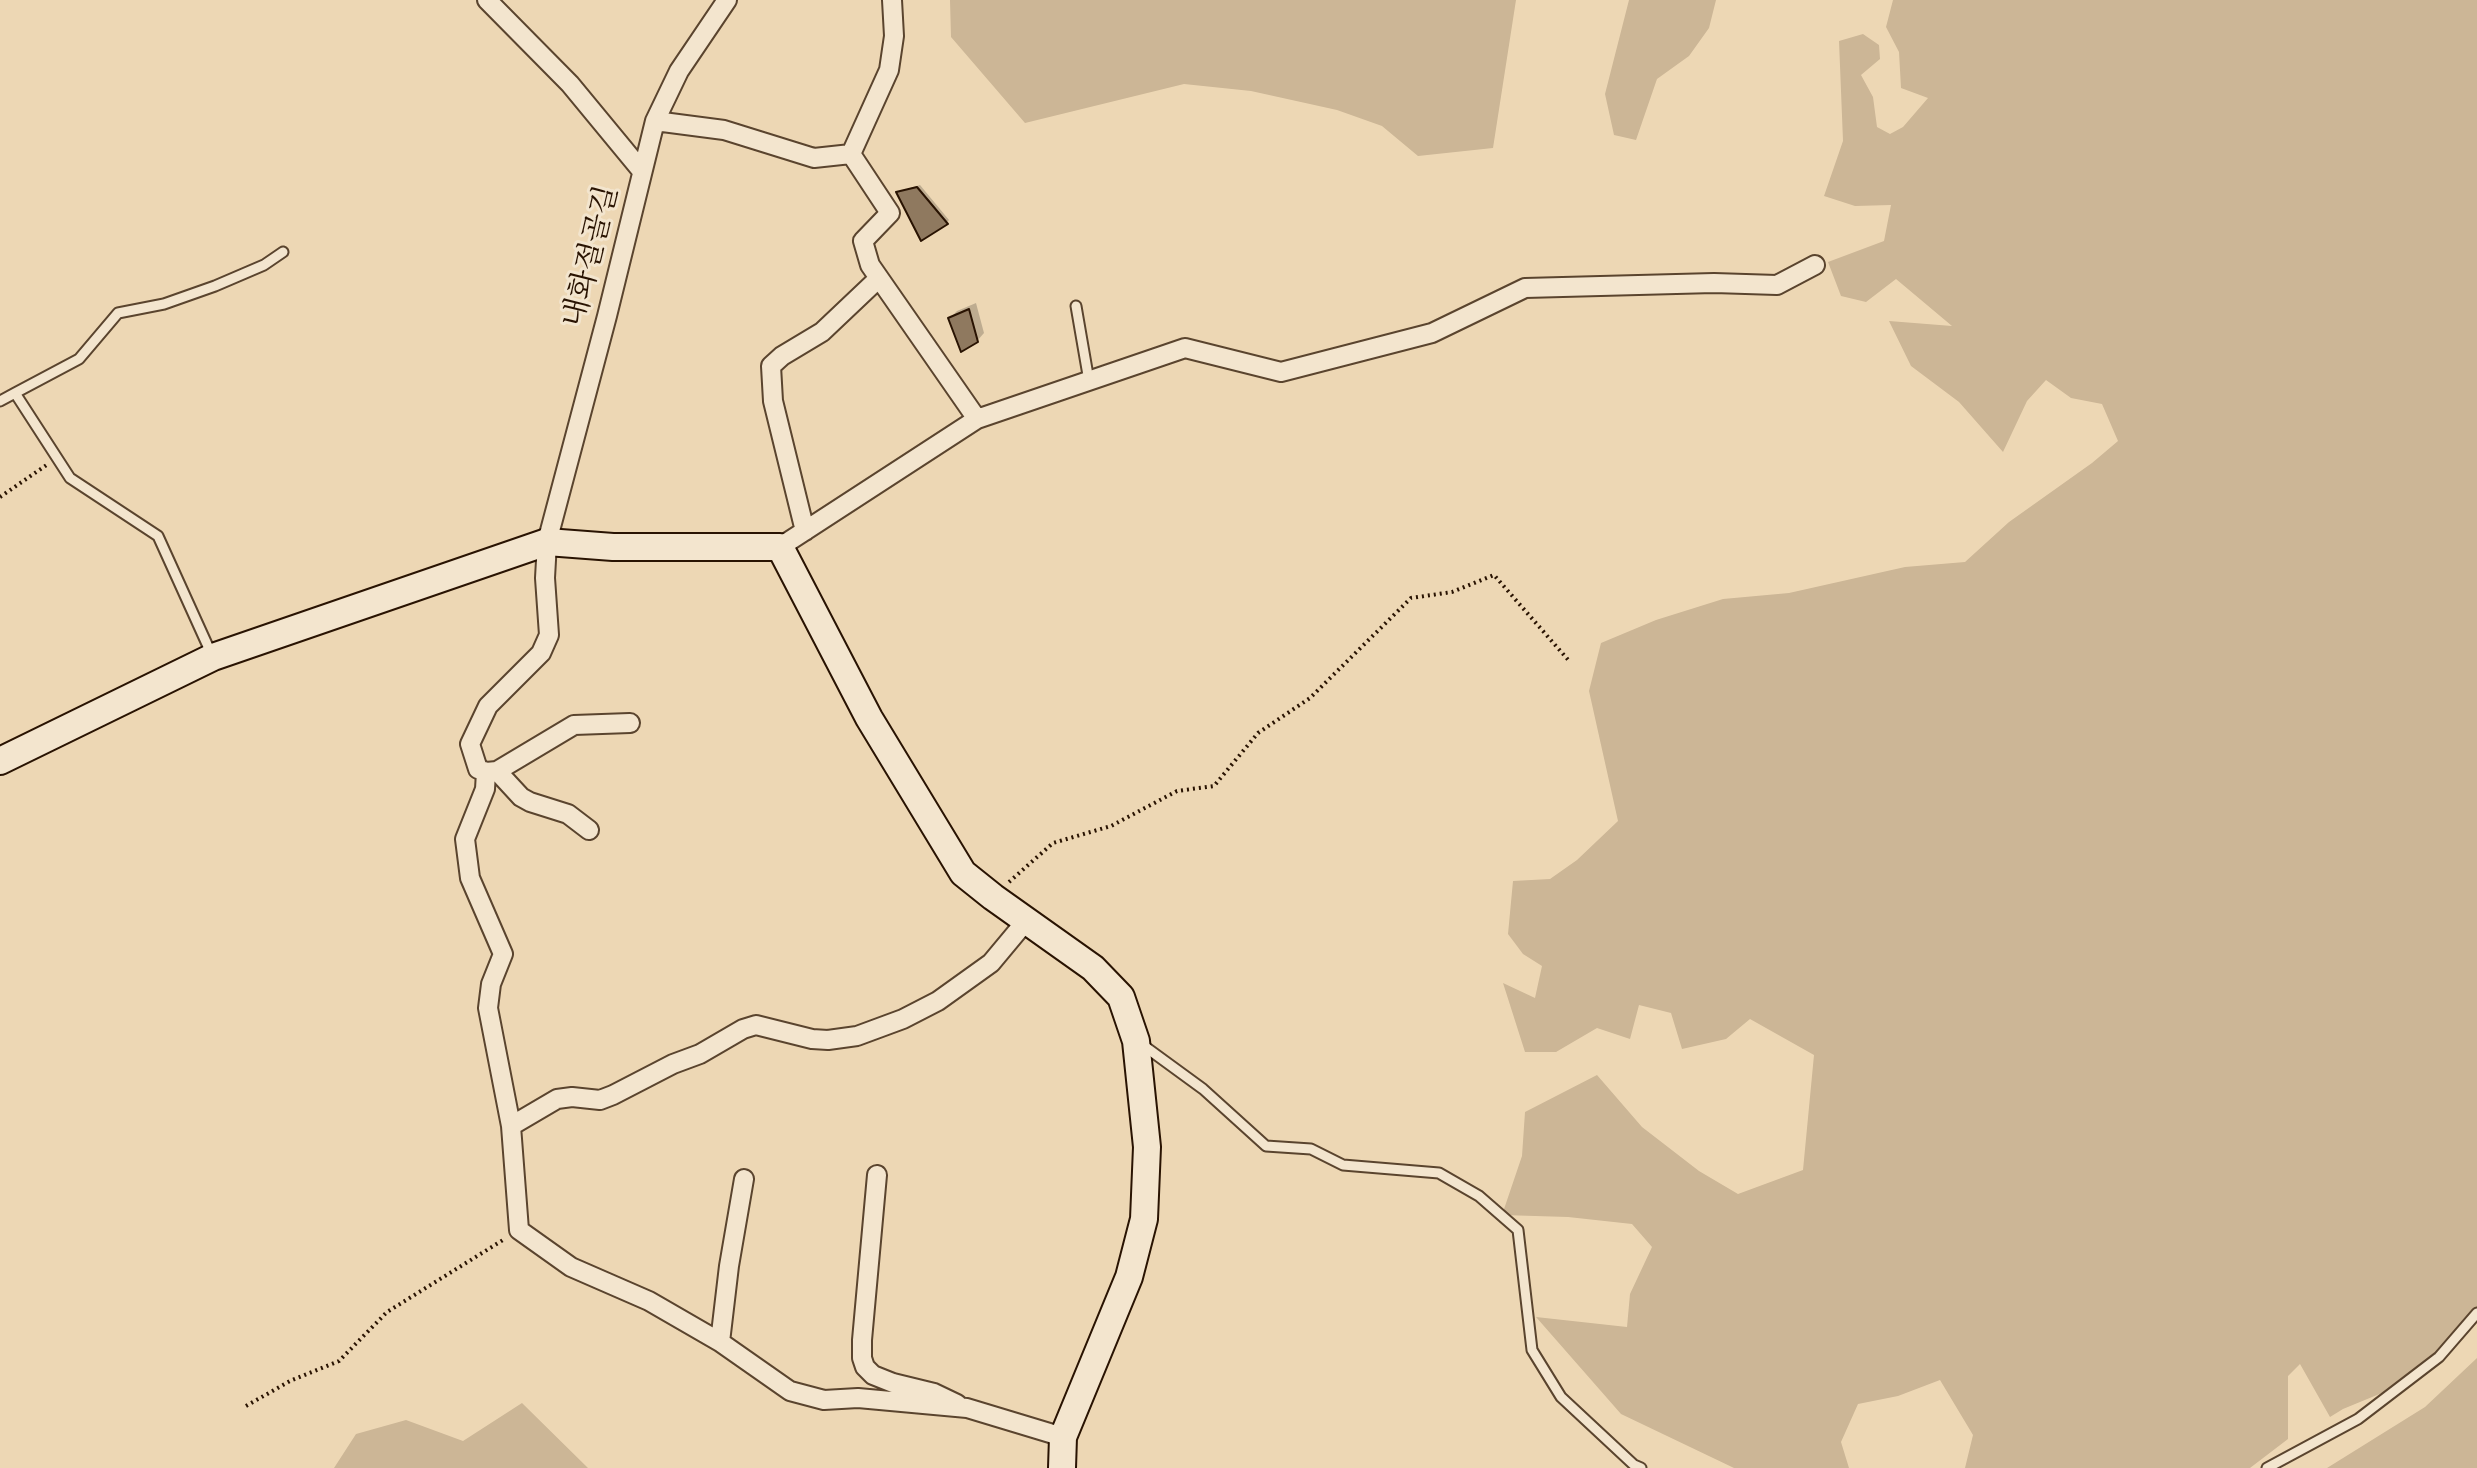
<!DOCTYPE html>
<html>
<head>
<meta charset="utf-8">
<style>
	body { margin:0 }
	canvas { display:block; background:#edd7b4 }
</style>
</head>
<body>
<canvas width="2477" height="1468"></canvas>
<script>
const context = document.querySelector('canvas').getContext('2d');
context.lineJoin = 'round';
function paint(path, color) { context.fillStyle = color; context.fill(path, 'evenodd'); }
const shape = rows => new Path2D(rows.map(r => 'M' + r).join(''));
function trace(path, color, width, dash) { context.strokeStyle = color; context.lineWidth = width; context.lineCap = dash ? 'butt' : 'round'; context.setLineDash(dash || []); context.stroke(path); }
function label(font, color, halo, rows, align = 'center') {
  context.font = font + ' "IM FELL Great Primer","Noto Serif KR",serif'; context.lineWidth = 6; context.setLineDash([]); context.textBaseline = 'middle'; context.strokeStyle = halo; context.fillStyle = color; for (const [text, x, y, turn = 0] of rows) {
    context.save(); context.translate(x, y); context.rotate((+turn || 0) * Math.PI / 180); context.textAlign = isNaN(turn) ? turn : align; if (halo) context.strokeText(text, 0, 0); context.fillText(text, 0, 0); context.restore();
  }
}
const green = shape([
	[950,0,1516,0,1493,148,1418,156,1382,126,1337,110,1251,91,1184,84,1025,123,951,37],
	[1629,0,1716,0,1709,28,1689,56,1657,79,1636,140,1614,135,1605,94],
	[1893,0,2477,0,2477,1311,2411,1381,2343,1409,2330,1417,2300,1364,2288,1376,2288,1439,2250,1468,1965,1468,1973,1435,1940,1380,1898,1396,1858,1404,1841,1442,1849,1468,1734,1468,1621,1414,1536,1317,1627,1327,1630,1294,1652,1247,1632,1224,1568,1217,1502,1215,1522,1156,1525,1112,1597,1075,1642,1127,1699,1171,1738,1194,1803,1170,1814,1055,1750,1019,1726,1039,1682,1049,1671,1013,1639,1005,1630,1039,1597,1028,1556,1052,1525,1052,1503,983,1535,998,1542,966,1523,954,1508,934,1513,881,1550,879,1577,860,1618,821,1589,691,1601,643,1656,620,1723,599,1789,593,1905,567,1965,562,2009,522,2092,463,2118,441,2102,404,2071,398,2046,380,2027,401,2003,452,1959,402,1911,366,1889,321,1952,326,1896,279,1866,302,1841,296,1828,262,1884,241,1891,205,1855,206,1824,196,1843,141,1839,41,1863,34,1879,45,1880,59,1861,75,1873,97,1877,127,1890,134,1903,127,1928,98,1901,88,1899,52,1886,27],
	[2477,1358,2477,1468,2327,1468,2425,1407],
	[522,1403,588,1468,334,1468,356,1434,406,1420,463,1441]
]);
const shadow = shape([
	[920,185,949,220,946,223,898,192],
	[976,303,984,333,977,341,950,318,957,311]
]);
const building = shape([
	[917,187,948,224,921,241,896,192,917,187],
	[969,309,978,342,961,352,948,318,969,309]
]);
const path = shape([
	[0,497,48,464],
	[1009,882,1053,843,1111,826,1177,791,1214,786,1258,733,1310,698,1411,598,1452,592,1494,575,1570,662],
	[246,1406,290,1381,339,1361,387,1312,503,1240]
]);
const lane = shape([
	[1076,306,1089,381],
	[15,393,79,359,118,313,164,304,215,286,264,265,283,252],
	[0,401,15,393,70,478,158,536,211,653],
	[1140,1043,1203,1089,1266,1146,1311,1149,1343,1165,1439,1173,1479,1196,1518,1230,1532,1350,1561,1397,1634,1465,1641,1468],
	[2267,1468,2358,1419,2439,1357,2477,1313]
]);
const street = shape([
	[487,0,570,84,641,170],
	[892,0,894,36,889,70,851,154,890,213,863,241,870,265,977,419],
	[655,121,724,130,814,158,851,154],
	[805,531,773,401,771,366,782,356,822,332,879,278],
	[780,547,977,419,1185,348,1281,372,1432,333,1525,288,1714,283,1777,285,1815,265],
	[630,723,574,725,497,771,486,772,478,769,470,744,488,706,541,653,549,635,545,578,547,542,607,316,655,121,679,71,727,0],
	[497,771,521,797,530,802,568,814,589,830],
	[486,772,485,789,465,839,470,878,503,954,491,984,488,1008,511,1126,519,1230,571,1267,649,1301,720,1342,790,1391,824,1400,858,1398,967,1408,1063,1437],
	[511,1126,557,1099,572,1097,600,1100,613,1095,673,1064,700,1054,743,1029,756,1025,812,1039,828,1040,857,1036,903,1019,938,1001,991,963,1026,921],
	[877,1175,862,1340,862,1358,865,1367,873,1375,893,1383,934,1393,957,1404],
	[720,1342,729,1266,744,1179]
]);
const secondary = shape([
	[0,761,213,657,547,542,613,547,780,547,869,718,963,873,993,897,1093,968,1121,997,1136,1041,1147,1147,1144,1219,1129,1277,1063,1437,1062,1468]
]);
const streetNames = [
	["내화절골길",592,257,-76]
];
paint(green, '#ccb696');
paint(shadow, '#0003');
paint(building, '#8f795f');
trace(building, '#291302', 2);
trace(lane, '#5a442e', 13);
trace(street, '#5a442e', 22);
trace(secondary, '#291302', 30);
trace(path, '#291302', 4, [2, 4]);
trace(lane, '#f3e5ce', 9);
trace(street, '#f3e5ce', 18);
trace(secondary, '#f3e5ce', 26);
label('30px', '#291302', '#f3e5ce', streetNames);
</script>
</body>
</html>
